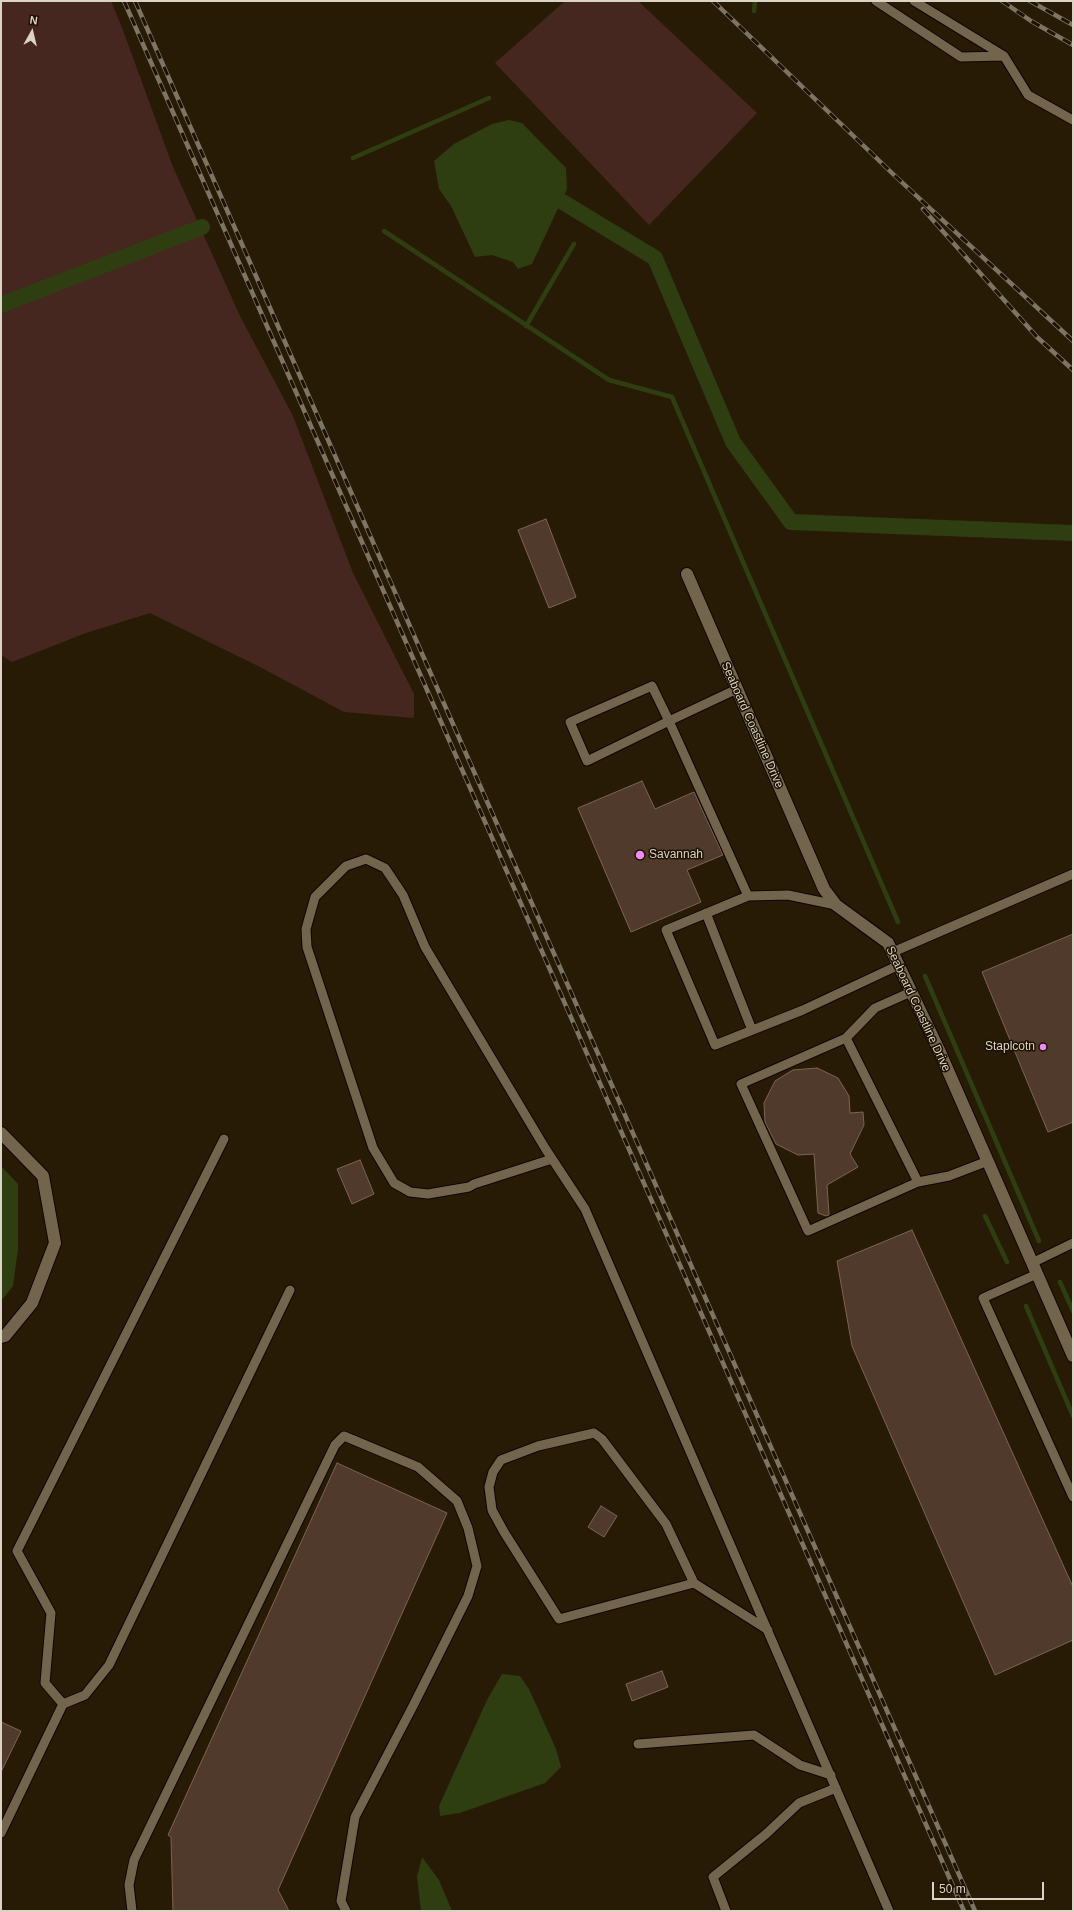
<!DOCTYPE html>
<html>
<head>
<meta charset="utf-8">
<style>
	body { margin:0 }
	#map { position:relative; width:1074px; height:1912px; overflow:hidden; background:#271b05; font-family:Helvetica,sans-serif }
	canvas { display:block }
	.frame { position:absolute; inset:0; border:2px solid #dbd3c6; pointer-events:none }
	.north { position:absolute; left:12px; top:12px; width:40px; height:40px; -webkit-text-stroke:3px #1d1200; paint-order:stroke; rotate:8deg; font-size:11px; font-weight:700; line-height:16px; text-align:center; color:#dbd3c6 }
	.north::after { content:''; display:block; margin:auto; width:14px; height:18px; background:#dbd3c6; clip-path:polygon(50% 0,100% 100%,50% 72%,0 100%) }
	.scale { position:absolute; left:932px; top:1882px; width:112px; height:18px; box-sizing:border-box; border:2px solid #dbd3c6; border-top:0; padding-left:5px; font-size:12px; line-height:14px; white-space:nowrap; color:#dbd3c6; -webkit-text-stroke:3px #1d1200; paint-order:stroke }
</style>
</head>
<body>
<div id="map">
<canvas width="1074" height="1912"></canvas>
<div class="frame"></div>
<div class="north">N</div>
<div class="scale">50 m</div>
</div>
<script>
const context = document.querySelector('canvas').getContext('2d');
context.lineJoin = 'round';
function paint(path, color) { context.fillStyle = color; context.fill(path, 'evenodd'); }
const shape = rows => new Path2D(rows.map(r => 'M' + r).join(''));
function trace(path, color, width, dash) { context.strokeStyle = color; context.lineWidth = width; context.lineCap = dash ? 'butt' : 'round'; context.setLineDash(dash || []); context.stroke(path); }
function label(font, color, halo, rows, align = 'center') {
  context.font = font + ' Helvetica,sans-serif'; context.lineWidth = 3; context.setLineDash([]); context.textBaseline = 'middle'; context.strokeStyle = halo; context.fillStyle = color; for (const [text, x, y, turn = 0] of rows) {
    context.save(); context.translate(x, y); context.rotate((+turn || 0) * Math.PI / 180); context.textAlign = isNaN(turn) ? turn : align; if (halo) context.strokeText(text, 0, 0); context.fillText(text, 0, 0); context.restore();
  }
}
const green = shape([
	[1,1,111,1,121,25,173,167,240,316,293,416,353,573,414,694,414,718,344,712,260,667,150,613,86,633,12,662,1,655],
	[565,1,638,1,757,113,649,225,495,63]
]);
const water = shape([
	[509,120,522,123,566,168,567,189,532,264,518,269,513,262,492,255,475,257,451,206,439,189,434,161,454,144,492,124],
	[1,1166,18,1184,18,1249,13,1286,1,1301],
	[502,1674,520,1676,529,1689,556,1749,561,1767,545,1783,460,1813,440,1816,439,1806,487,1700],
	[422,1857,439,1880,452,1911,421,1911,417,1877]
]);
const stream = shape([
	[754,11,755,1],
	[353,158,489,98],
	[384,231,609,380,672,397,898,922],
	[526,326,574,244],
	[925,976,1039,1241],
	[985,1216,1007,1262],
	[1060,1282,1073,1311],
	[1026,1306,1073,1416]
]);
const canal = shape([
	[561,201,655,258,733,442,791,522,1073,533],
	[1,305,202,227]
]);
const building = shape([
	[546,519,576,597,549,608,518,530,546,519],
	[642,781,655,809,694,792,723,855,687,870,701,902,631,932,578,808,642,781],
	[1073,934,1073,1122,1048,1132,982,972,1073,934],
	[817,1068,838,1078,849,1096,850,1113,863,1112,864,1125,850,1154,858,1167,827,1185,829,1215,826,1216,818,1213,814,1154,798,1155,776,1144,765,1122,764,1103,775,1081,793,1070,817,1068],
	[360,1160,374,1194,352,1204,337,1169,360,1160],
	[912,1230,1073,1587,1073,1640,995,1675,852,1346,837,1261,912,1230],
	[337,1463,447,1513,278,1890,289,1911,173,1911,171,1837,168,1835,337,1463],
	[601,1506,617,1516,604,1537,588,1527,601,1506],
	[662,1671,668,1687,632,1701,626,1684,662,1671],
	[1,1722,21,1731,1,1772,1,1722]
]);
const lane = shape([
	[876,1,961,57,1004,56],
	[914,1,1004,56,1028,95,1073,120],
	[652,686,669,721,587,761,570,722,652,686],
	[737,689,669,721,748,896],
	[836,905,788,895,748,896,666,930,715,1045,803,1010,899,965],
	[706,913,752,1030],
	[893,952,1073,874],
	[911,992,875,1008,846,1038,918,1182,949,1176,988,1161],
	[846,1038,741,1084,808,1231,918,1182],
	[552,1159,474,1184,469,1187,428,1194,410,1192,394,1183,373,1148,307,947,306,929,315,897,346,866,366,859,385,868,403,895,425,947,545,1148,585,1209,889,1911],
	[1032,1263,1073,1243],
	[1037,1274,983,1298,1073,1497],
	[694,1583,666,1524,602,1439,594,1433,538,1446,501,1460,493,1472,489,1487,492,1510,504,1532,559,1619,694,1583,768,1630],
	[63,1704,45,1683,51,1613,17,1551,224,1139],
	[638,1744,754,1735,800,1765,831,1775],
	[1,1833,63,1704,85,1695,109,1665,290,1290],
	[132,1911,129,1885,134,1860,335,1445,344,1436,418,1467,457,1501,468,1528,477,1566,468,1596,414,1704,355,1817,341,1901,346,1911],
	[726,1911,713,1877,766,1834,799,1803,836,1788]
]);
const street = shape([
	[687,574,824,889,836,905,888,943,939,1050,1073,1356],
	[1,1133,43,1176,55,1243,32,1303,5,1336,1,1337]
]);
const rail = shape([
	[124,1,964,1911],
	[135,1,975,1911],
	[713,1,893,174,1073,341],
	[1002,1,1031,21,1073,45],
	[1030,1,1073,25],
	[923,209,1037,337,1073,370]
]);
const markers = [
	[640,855,5,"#ee8bf8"],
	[1043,1047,4,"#ee8bf8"]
];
const streetNames = [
	["Seaboard Coastline Drive",752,725,66],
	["Seaboard Coastline Drive",918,1009,65]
];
const poiNames = [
	["Savannah",649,855],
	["Staplcotn",1035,1047,"right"]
];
paint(green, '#462720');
paint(water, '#2e3e11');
trace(stream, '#2e3e11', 4.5);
trace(canal, '#2e3e11', 16);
paint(building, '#503a2b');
trace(building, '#7c6453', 1);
trace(lane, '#100500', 11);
trace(street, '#100500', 14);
trace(lane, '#73654d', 9);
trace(street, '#73654d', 12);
trace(rail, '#7e7463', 4.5);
trace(rail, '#1d1200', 3, [9]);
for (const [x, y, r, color] of markers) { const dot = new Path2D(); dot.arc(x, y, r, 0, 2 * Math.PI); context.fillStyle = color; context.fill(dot); trace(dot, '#1d1200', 1.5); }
label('12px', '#dbd3c6', '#1d1200', streetNames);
label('12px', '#dbd3c6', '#1d1200', poiNames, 'left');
</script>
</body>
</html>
